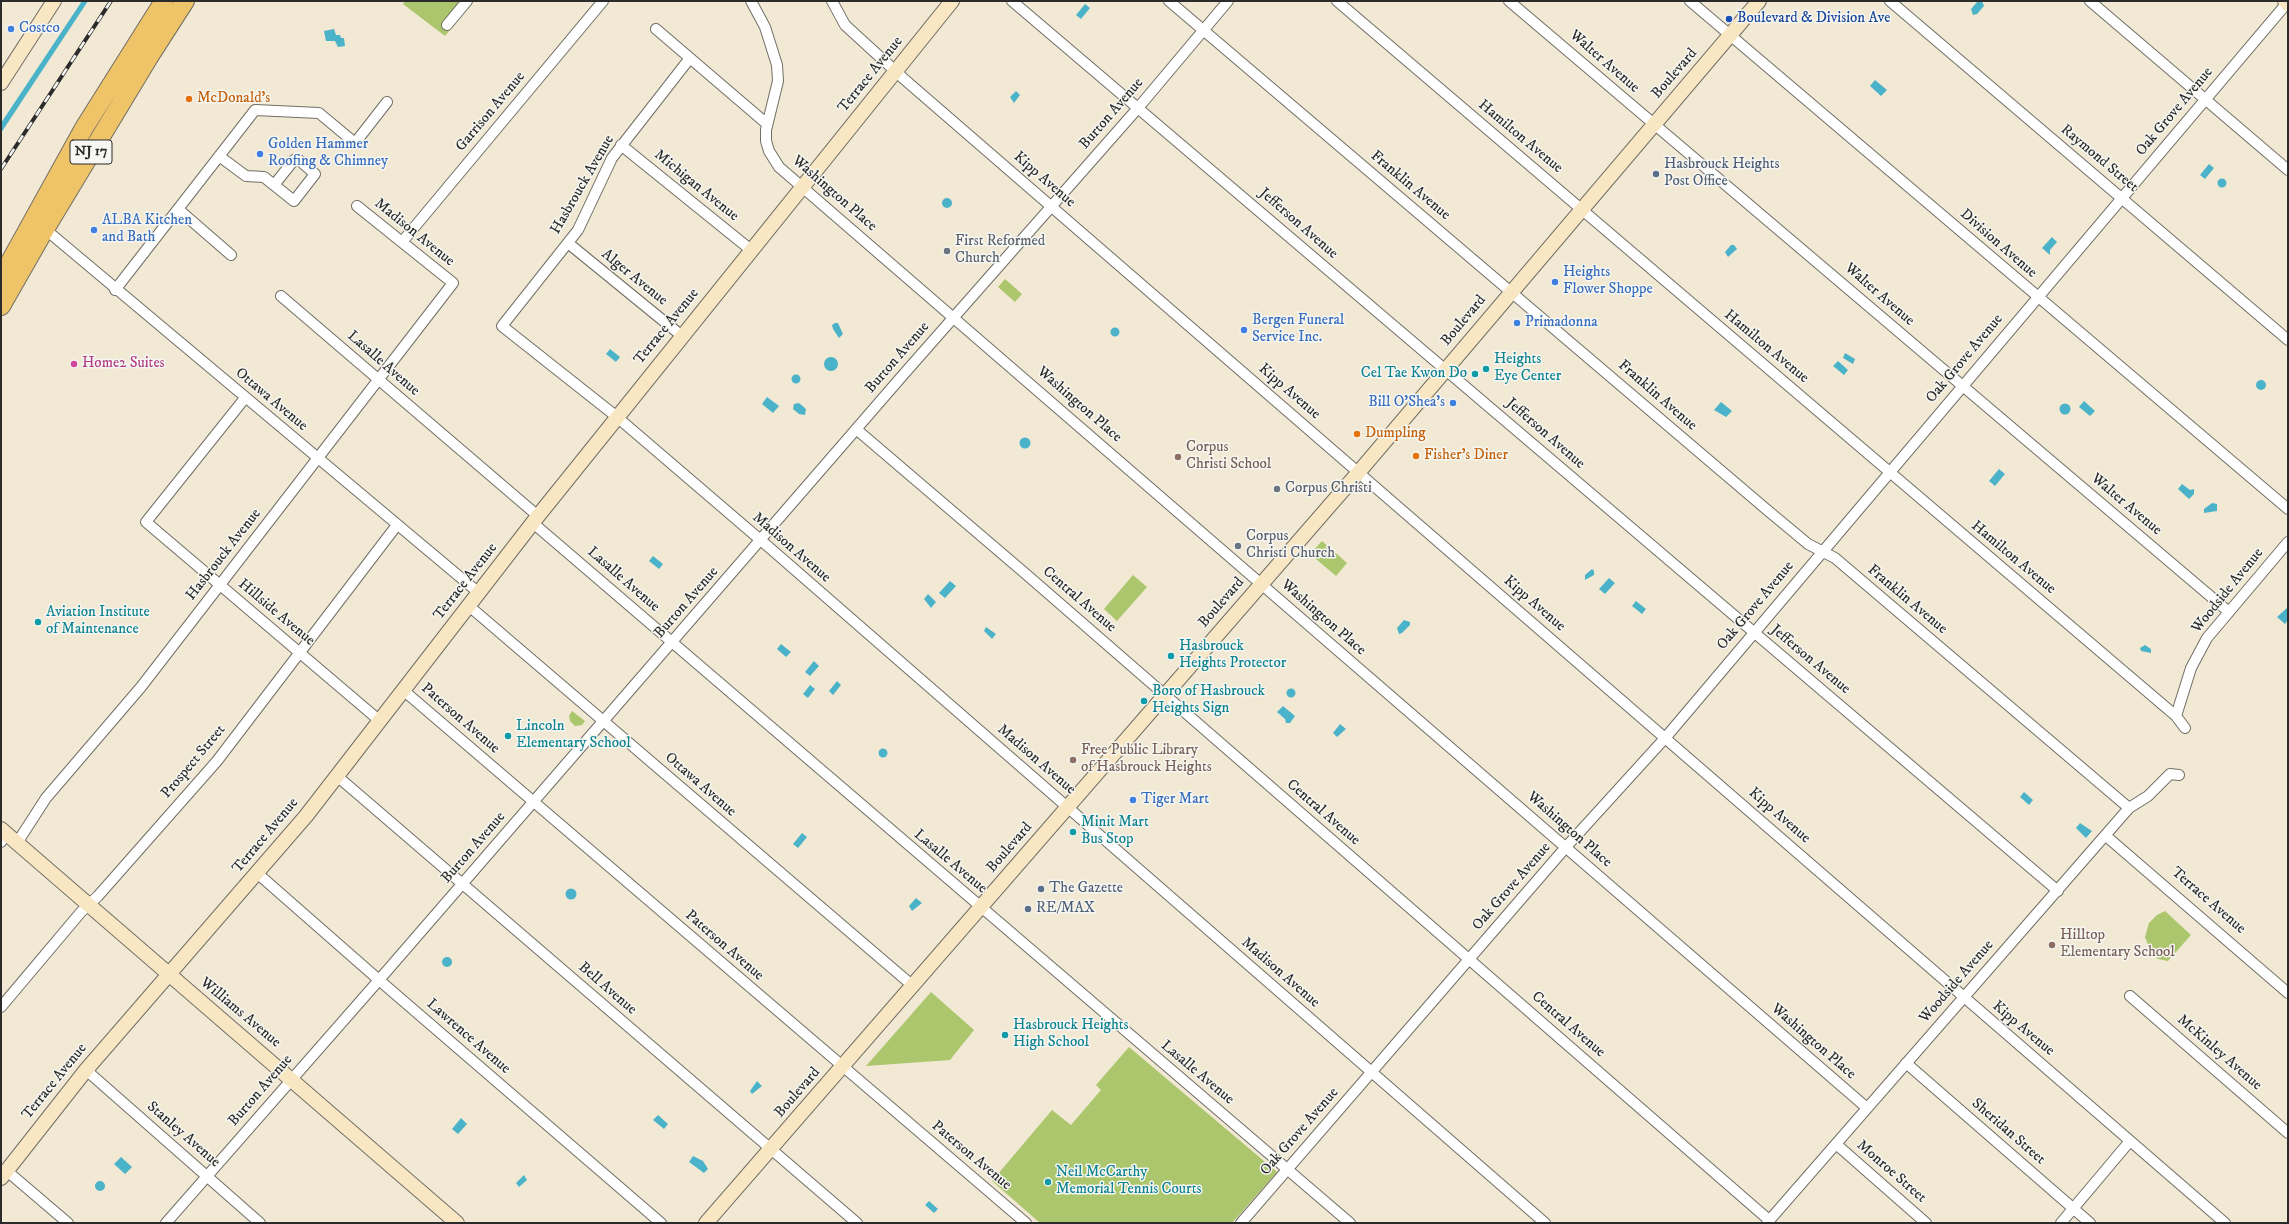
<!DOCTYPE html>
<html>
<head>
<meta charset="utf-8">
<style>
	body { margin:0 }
	#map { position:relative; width:2289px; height:1224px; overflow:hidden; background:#f2e9d5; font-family:"IM FELL DW Pica",serif }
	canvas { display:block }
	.frame { position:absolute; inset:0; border:2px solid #2b2b2b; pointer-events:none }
</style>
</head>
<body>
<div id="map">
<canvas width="2289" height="1224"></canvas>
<div class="frame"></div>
</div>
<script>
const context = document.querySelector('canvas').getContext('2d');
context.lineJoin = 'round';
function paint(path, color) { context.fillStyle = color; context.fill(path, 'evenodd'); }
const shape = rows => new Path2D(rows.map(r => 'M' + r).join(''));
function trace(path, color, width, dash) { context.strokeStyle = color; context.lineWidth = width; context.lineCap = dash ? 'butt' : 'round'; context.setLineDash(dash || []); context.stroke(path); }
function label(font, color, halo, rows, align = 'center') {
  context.font = font + ' "IM FELL DW Pica",serif'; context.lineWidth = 3; context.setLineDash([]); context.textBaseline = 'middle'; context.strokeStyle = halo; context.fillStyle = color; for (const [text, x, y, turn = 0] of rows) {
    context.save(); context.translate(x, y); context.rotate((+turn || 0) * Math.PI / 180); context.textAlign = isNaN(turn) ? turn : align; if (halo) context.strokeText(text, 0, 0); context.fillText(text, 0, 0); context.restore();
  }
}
const green = shape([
	[405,1,474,1,445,36,403,4],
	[1005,279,1022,294,1015,302,998,287],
	[1322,541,1347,563,1336,576,1310,554],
	[1133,575,1147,587,1117,621,1104,609],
	[572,711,585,721,582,725,575,726,570,721,569,716],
	[2165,911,2191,935,2168,961,2158,959,2152,954,2145,937,2149,923,2157,915],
	[931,992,974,1030,950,1060,866,1066],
	[1129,1047,1277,1172,1232,1223,1040,1223,992,1181,1052,1110,1071,1125,1101,1090,1096,1085]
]);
const water = shape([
	[82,1,88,1,1,133,1,123],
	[1978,1,1982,1,1984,6,1977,14,1973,15,1971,9],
	[1085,4,1090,8,1081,19,1076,15],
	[334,29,336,35,340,35,341,38,344,38,345,46,338,47,335,41,326,41,324,31],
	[1875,80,1887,90,1881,96,1870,86],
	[1016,91,1020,95,1014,103,1010,97],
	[2209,164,2214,168,2205,179,2200,175],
	'2217.5 183a4.5 4.5 0 1 1 9 0a4.5 4.5 0 1 1-9 0Z',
	'942 203a5 5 0 1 1 10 0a5 5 0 1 1-10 0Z',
	[2052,237,2057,242,2050,250,2050,255,2042,248],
	[1731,245,1734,245,1737,249,1728,257,1725,252],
	[835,323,838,323,843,334,839,338,833,329,832,325],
	'1110.5 332a4.5 4.5 0 1 1 9 0a4.5 4.5 0 1 1-9 0Z',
	[610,349,620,357,616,362,606,354],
	[1845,353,1855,359,1853,364,1843,358],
	'824 364a7 7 0 1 1 14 0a7 7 0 1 1-14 0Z',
	[1838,361,1848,370,1844,375,1833,366],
	'791.5 379a4.5 4.5 0 1 1 9 0a4.5 4.5 0 1 1-9 0Z',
	'2256 385a5 5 0 1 1 10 0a5 5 0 1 1-10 0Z',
	[767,397,779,406,773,413,762,404],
	[2084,401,2095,411,2090,416,2079,407],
	[1721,402,1732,411,1726,417,1714,410],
	[799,403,806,409,805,415,799,414,793,409,794,404],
	'2059.5 409a5.5 5.5 0 1 1 11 0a5.5 5.5 0 1 1-11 0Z',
	'1019.5 443a5.5 5.5 0 1 1 11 0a5.5 5.5 0 1 1-11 0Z',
	[1999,469,2005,474,1995,486,1989,481],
	[2182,484,2190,490,2194,489,2194,494,2189,499,2178,489],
	[2212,503,2217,504,2217,511,2204,513,2204,509],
	[653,556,663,564,659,569,649,561],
	[1592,569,1594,571,1594,575,1585,580,1585,575],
	[1609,578,1615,583,1605,594,1599,589],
	[950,581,956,586,945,598,939,593],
	[928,594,936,602,931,608,924,599],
	[1636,601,1646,609,1642,614,1632,606],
	[2288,607,2288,620,2285,624,2277,617],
	[1404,620,1410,622,1410,625,1402,633,1399,634,1397,628],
	[986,627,996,634,992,639,984,631],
	[781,644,791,652,786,657,777,649],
	[2145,645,2151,649,2151,653,2141,651,2140,648],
	[814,661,819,666,810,676,805,672],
	[837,681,841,685,833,695,829,691],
	[810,685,815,689,808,698,803,694],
	'1286.5 693a4.5 4.5 0 1 1 9 0a4.5 4.5 0 1 1-9 0Z',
	[1283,706,1295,716,1290,723,1286,723,1285,719,1277,712],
	[1340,724,1346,729,1337,737,1333,733],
	'878.5 753a4.5 4.5 0 1 1 9 0a4.5 4.5 0 1 1-9 0Z',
	[2024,792,2033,800,2029,805,2020,797],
	[2080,823,2092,831,2086,838,2076,828],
	[802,833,807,837,798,848,793,844],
	'565.5 894a5.5 5.5 0 1 1 11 0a5.5 5.5 0 1 1-11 0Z',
	[916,898,922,903,912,911,909,906],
	'442 962a5 5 0 1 1 10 0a5 5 0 1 1-10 0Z',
	[757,1081,762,1086,752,1094,750,1091],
	[658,1115,668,1124,664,1129,653,1120],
	[461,1118,467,1124,458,1134,452,1129],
	[693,1156,703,1161,708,1169,704,1173,689,1162],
	[121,1157,132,1167,125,1174,114,1164],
	[524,1175,527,1180,519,1187,516,1183],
	'95 1186a5 5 0 1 1 10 0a5 5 0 1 1-10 0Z',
	[929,1201,938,1209,934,1213,925,1205]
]);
const street = shape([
	[751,1,765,27,777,65,778,81,766,130,766,141,769,151,779,167,1867,1108],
	[832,1,845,25,904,79,2225,1223],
	[1012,1,2058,891],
	[1169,1,1766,509,1808,544,1835,558,2129,808],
	[1337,1,2176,716,2185,728],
	[1509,1,2229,612],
	[1690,1,2288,509],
	[1890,1,2288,340],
	[2090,1,2288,170],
	[447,25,467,1],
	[656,29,767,124],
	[690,58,612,158,578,230,502,326,617,417,771,549,1545,1223],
	[621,145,751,250],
	[219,156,246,176,264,177,294,201,315,174,299,160,294,160,274,185],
	[178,209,231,255],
	[45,229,479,593],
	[402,242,603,1],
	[568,243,682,336],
	[115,290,255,110,319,113,355,143,387,102],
	[281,296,538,516],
	[245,398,146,522,380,721],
	[856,429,1027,575,1769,1220],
	[533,523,1350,1223],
	[469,606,913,986],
	[403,690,1026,1223],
	[2176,716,2191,668,2207,638,2288,542],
	[337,776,857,1223],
	[2106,836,2288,993],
	[1,842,5,833],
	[17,843,46,798,141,687,453,283,357,206],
	[257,873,379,980,661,1223],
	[2130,996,2288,1133],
	[1,1007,81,912,98,896,217,761,397,525],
	[1906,1063,2090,1223],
	[86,1070,260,1223],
	[1836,1144,1926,1223],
	[7,1171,68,1223],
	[166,1223,379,980,903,375,1138,108,1228,1],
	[1241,1223,1566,847,1666,737,2287,3],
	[1767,1223,2129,808,2148,796,2170,774,2179,775],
	[2061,1223,2130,1141]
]);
const secondary = shape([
	[2285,1,2288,4],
	[1,83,54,1],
	[1,829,457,1223],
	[1,1178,86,1070,306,816,538,516,952,1],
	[706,1223,1358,473,1759,1]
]);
const highway = shape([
	[1,278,84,128,164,1],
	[1,306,45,229,149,57,185,1]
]);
const rail = shape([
	[1,169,111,1]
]);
const markers = [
	[1729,19,4,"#1a4fb4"],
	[11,29,4,"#3f7fe0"],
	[189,99,4,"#e8710a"],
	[260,154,4,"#3f7fe0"],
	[1656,174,4,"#5c6f8a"],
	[94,230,4,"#3f7fe0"],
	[947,251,4,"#6b7280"],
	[1555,282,4,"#3f7fe0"],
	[1517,323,4,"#3f7fe0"],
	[1244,330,4,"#3f7fe0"],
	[74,364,4,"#d1479c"],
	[1486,369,4,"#0f9aa8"],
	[1475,374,4,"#0f9aa8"],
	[1453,403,4,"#3f7fe0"],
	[1357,434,4,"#e8710a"],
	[1416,456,4,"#e8710a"],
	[1178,457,4,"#8d6e63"],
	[1277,489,4,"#6b7280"],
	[1238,546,4,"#6b7280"],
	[38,622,4,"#0f9aa8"],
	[1171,656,4,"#0f9aa8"],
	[1144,701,4,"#0f9aa8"],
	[508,736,4,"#0f9aa8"],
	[1073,760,4,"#8d6e63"],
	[1133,800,4,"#3f7fe0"],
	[1073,832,4,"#0f9aa8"],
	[1041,889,4,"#5c6f8a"],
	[1028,909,4,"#5c6f8a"],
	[2052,945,4,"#8d6e63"],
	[1005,1035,4,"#0f9aa8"],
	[1048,1182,4,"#0f9aa8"]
];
const shields = [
	[91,152,42]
];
const shieldNames = [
	["NJ 17",91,152]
];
const transitNames = [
	["Boulevard & Division Ave",1737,19]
];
const shopNames = [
	["Costco",19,29],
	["Golden Hammer",268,145],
	["Roofing & Chimney",268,162],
	["ALBA Kitchen",102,221],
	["and Bath",102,238],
	["Heights",1563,273],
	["Flower Shoppe",1563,290],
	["Bergen Funeral",1252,321],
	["Service Inc.",1252,338],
	["Primadonna",1525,323],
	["Bill O'Shea's",1445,403,"right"],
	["Tiger Mart",1141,800]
];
const streetNames = [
	["Walter Avenue",1604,62,41],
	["Boulevard",1675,74,-49],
	["Terrace Avenue",871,75,-51],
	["Garrison Avenue",491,112,-50],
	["Oak Grove Avenue",2175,112,-50],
	["Burton Avenue",1112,114,-49],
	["Hamilton Avenue",1520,137,40],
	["Raymond Street",2099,159,40],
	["Kipp Avenue",1044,180,41],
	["Hasbrouck Avenue",583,185,-60],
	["Michigan Avenue",696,186,39],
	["Franklin Avenue",1410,186,40],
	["Washington Place",834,194,41],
	["Jefferson Avenue",1298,224,41],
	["Madison Avenue",414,233,39],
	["Division Avenue",1998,244,41],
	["Alger Avenue",634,278,39],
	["Walter Avenue",1879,295,41],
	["Boulevard",1464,321,-50],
	["Terrace Avenue",667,327,-51],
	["Hamilton Avenue",1766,347,40],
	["Burton Avenue",898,358,-49],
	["Oak Grove Avenue",1965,359,-50],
	["Lasalle Avenue",383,364,41],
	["Kipp Avenue",1289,392,41],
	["Franklin Avenue",1657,396,41],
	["Ottawa Avenue",271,400,40],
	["Washington Place",1079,405,41],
	["Jefferson Avenue",1545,434,41],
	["Walter Avenue",2126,505,40],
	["Madison Avenue",791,548,41],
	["Hasbrouck Avenue",224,555,-52],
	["Hamilton Avenue",2013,558,40],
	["Lasalle Avenue",623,580,41],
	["Terrace Avenue",466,582,-52],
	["Woodside Avenue",2228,591,-51],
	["Central Avenue",1079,600,41],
	["Franklin Avenue",1907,600,40],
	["Burton Avenue",687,603,-49],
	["Boulevard",1222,603,-49],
	["Kipp Avenue",1534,604,41],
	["Oak Grove Avenue",1756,606,-50],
	["Hillside Avenue",276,613,40],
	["Washington Place",1323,618,41],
	["Jefferson Avenue",1810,660,40],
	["Paterson Avenue",460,719,41],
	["Madison Avenue",1036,760,41],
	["Prospect Street",194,762,-50],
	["Ottawa Avenue",700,785,41],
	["Central Avenue",1323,813,41],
	["Kipp Avenue",1779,816,41],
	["Washington Place",1569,830,41],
	["Terrace Avenue",266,836,-50],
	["Burton Avenue",474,848,-49],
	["Boulevard",1010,848,-49],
	["Lasalle Avenue",950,862,40],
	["Oak Grove Avenue",1512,887,-49],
	["Terrace Avenue",2208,901,41],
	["Paterson Avenue",724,946,41],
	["Madison Avenue",1280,973,41],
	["Woodside Avenue",1957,982,-49],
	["Bell Avenue",607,989,41],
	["Williams Avenue",240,1013,40],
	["Central Avenue",1568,1025,41],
	["Kipp Avenue",2023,1029,40],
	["Lawrence Avenue",468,1037,41],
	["Washington Place",1813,1042,41],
	["McKinley Avenue",2219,1053,41],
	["Lasalle Avenue",1197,1073,40],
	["Terrace Avenue",55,1082,-51],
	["Burton Avenue",261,1091,-49],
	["Boulevard",798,1093,-49],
	["Oak Grove Avenue",1300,1132,-49],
	["Sheridan Street",2008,1132,41],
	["Stanley Avenue",183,1135,41],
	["Paterson Avenue",971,1156,40],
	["Monroe Street",1891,1172,41]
];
const foodNames = [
	["McDonald's",197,99],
	["Dumpling",1365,434],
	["Fisher's Diner",1424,456]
];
const serviceNames = [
	["Hasbrouck Heights",1664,165],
	["Post Office",1664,182],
	["The Gazette",1049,889],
	["RE/MAX",1036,909]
];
const worshipNames = [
	["First Reformed",955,242],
	["Church",955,259],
	["Corpus Christi",1285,489],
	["Corpus",1246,537],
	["Christi Church",1246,554]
];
const cultureNames = [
	["Heights",1494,360],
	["Eye Center",1494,377],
	["Cel Tae Kwon Do",1467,374,"right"],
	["Aviation Institute",46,613],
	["of Maintenance",46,630],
	["Hasbrouck",1179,647],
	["Heights Protector",1179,664],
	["Boro of Hasbrouck",1152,692],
	["Heights Sign",1152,709],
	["Lincoln",516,727],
	["Elementary School",516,744],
	["Minit Mart",1081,823],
	["Bus Stop",1081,840],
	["Hasbrouck Heights",1013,1026],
	["High School",1013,1043],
	["Neil McCarthy",1056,1173],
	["Memorial Tennis Courts",1056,1190]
];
const hotelNames = [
	["Home2 Suites",82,364]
];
const educationNames = [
	["Corpus",1186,448],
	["Christi School",1186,465],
	["Free Public Library",1081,751],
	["of Hasbrouck Heights",1081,768],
	["Hilltop",2060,936],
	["Elementary School",2060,953]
];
paint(green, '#abc66c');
paint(water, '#4bb3c9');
trace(street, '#716e66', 12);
trace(secondary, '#716e66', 16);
trace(highway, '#716e66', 20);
trace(street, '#fff', 10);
trace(secondary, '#f9e7c3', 14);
trace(highway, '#efc469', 18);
trace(rail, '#2b2b2b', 4);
trace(rail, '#f6f6f2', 2.5, [8]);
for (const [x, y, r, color] of markers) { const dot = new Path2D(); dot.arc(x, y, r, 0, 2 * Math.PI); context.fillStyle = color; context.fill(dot); trace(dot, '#f6f6f2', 1.5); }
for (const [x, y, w] of shields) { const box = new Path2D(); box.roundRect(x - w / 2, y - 12, w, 24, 3); context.fillStyle = '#f6f6f2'; context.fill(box); trace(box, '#2b2b2b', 1); }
label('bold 14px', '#2b2b2b', null, shieldNames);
label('15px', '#164399', '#f6f6f2', transitNames, 'left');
label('15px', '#366cbe', '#f6f6f2', shopNames, 'left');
label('15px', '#2b2b2b', '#f6f6f2', streetNames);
label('15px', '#c56008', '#f6f6f2', foodNames, 'left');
label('15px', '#4e5e75', '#f6f6f2', serviceNames, 'left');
label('15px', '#5b616d', '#f6f6f2', worshipNames, 'left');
label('15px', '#0d838f', '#f6f6f2', cultureNames, 'left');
label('15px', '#b23c85', '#f6f6f2', hotelNames, 'left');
label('15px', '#785e54', '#f6f6f2', educationNames, 'left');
</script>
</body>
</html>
